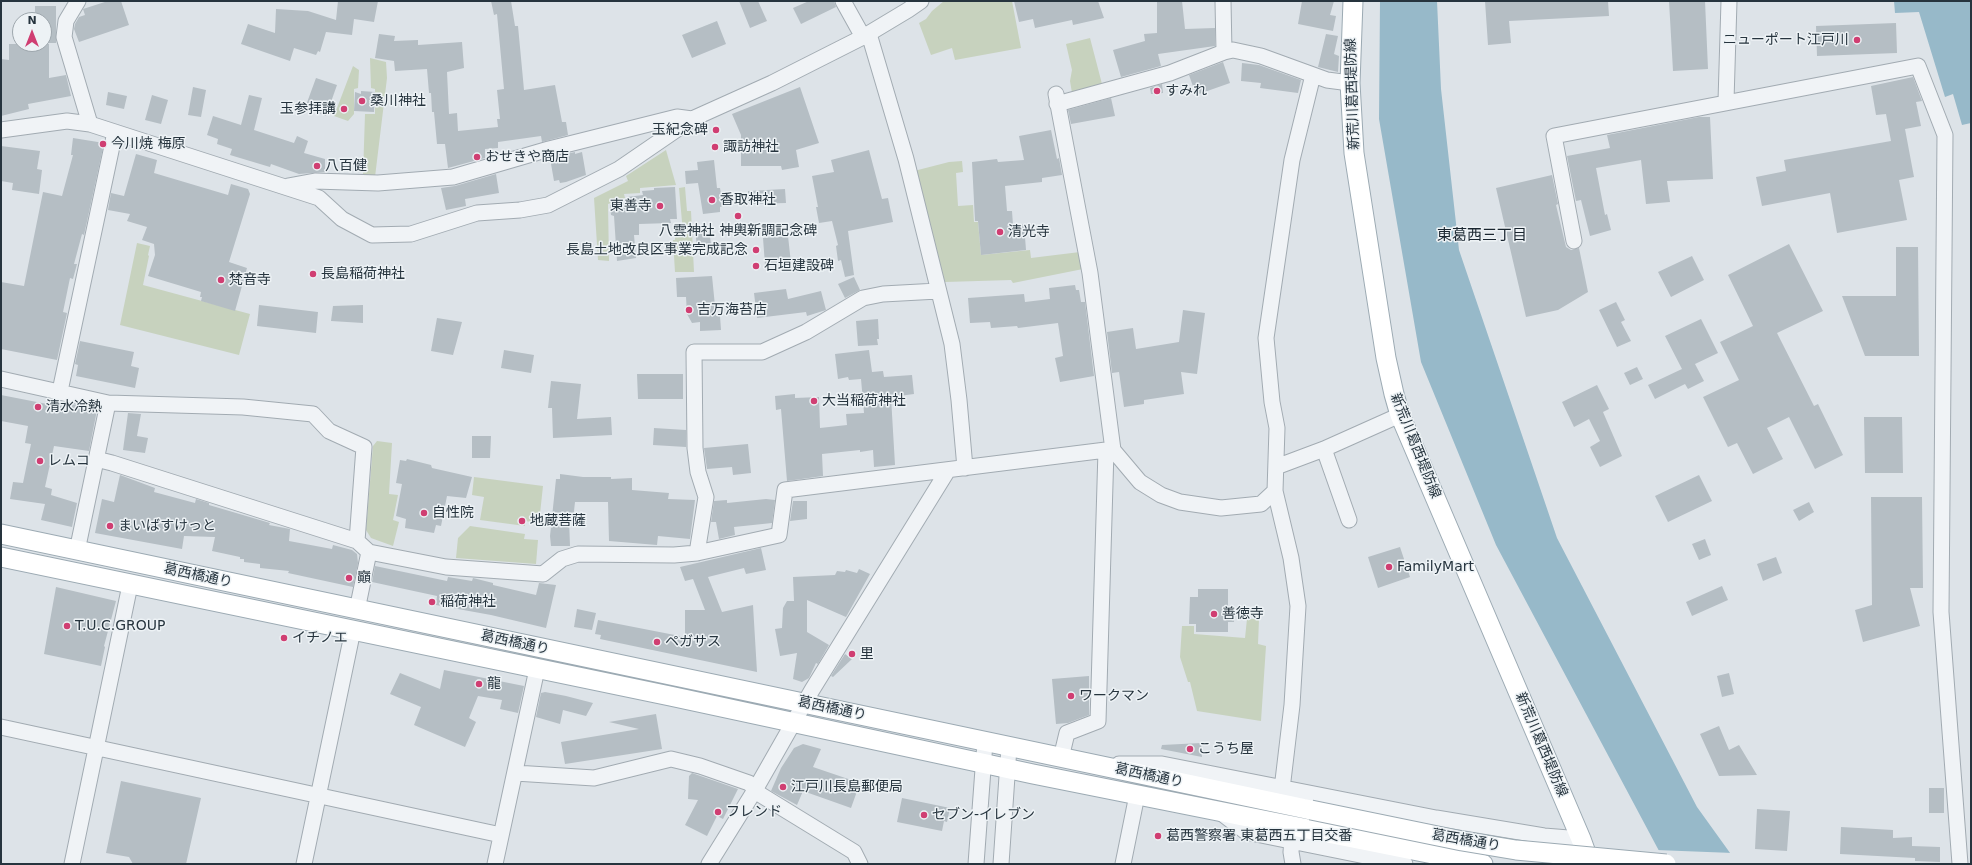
<!DOCTYPE html>
<html>
<head>
<meta charset="utf-8">
<style>
	body { margin:0 }
	#map { position:relative; width:1972px; height:865px; overflow:hidden; background:#dde3e8; font-family:"DejaVu Sans",sans-serif }
	canvas { display:block }
	.frame { position:absolute; inset:0; border:2px solid #26343e; pointer-events:none }
	.north { position:absolute; left:12px; top:12px; width:40px; height:40px; box-sizing:border-box; background:#edf2f5; border:1px solid #9da6ac; border-radius:50%; rotate:0deg; font-size:11px; font-weight:700; line-height:16px; text-align:center; color:#26343e }
	.north::after { content:''; display:block; margin:auto; width:14px; height:18px; background:#d03e72; clip-path:polygon(50% 0,100% 100%,50% 72%,0 100%) }
</style>
</head>
<body>
<div id="map">
<canvas width="1972" height="865"></canvas>
<div class="frame"></div>
<div class="north">N</div>
</div>
<script>
const context = document.querySelector('canvas').getContext('2d');
context.lineJoin = 'round';
function paint(path, color) { context.fillStyle = color; context.fill(path, 'evenodd'); }
const shape = rows => new Path2D(rows.map(r => 'M' + r).join(''));
function trace(path, color, width, dash) { context.strokeStyle = color; context.lineWidth = width; context.lineCap = dash ? 'butt' : 'round'; context.setLineDash(dash || []); context.stroke(path); }
function label(font, color, halo, rows, align = 'center') {
  context.font = font + ' "DejaVu Sans","Noto Sans JP",sans-serif'; context.lineWidth = 3; context.setLineDash([]); context.textBaseline = 'middle'; context.strokeStyle = halo; context.fillStyle = color; for (const [text, x, y, turn = 0] of rows) {
    context.save(); context.translate(x, y); context.rotate((+turn || 0) * Math.PI / 180); context.textAlign = isNaN(turn) ? turn : align; if (halo) context.strokeText(text, 0, 0); context.fillText(text, 0, 0); context.restore();
  }
}
const green = shape([
	[944,1,1012,1,1021,48,955,60,952,48,931,55,919,23,926,19,932,11],
	[1090,38,1102,84,1072,93,1070,81,1072,70,1066,44],
	[370,58,386,62,387,78,375,177,363,175,365,114,375,114,375,89,371,88],
	[353,66,359,70,358,88,354,89,354,114,348,121,334,116],
	[666,150,676,185,640,188,640,193,624,194,625,198,608,204,609,261,598,260,594,198,628,181,626,176],
	[962,161,963,172,956,173,958,206,973,205,974,222,978,222,981,255,1030,250,1031,258,1080,252,1083,269,1013,283,1011,280,945,282,914,171,949,162],
	[685,187,687,211,691,211,694,272,675,272,673,240,675,240,675,234,683,233,679,188],
	[137,243,150,246,148,255,149,256,143,285,250,314,239,355,120,325],
	[377,441,392,443,389,494,398,495,393,520,399,522,393,546,371,538,366,530,373,446],
	[474,477,543,486,539,523,525,521,525,526,480,520,484,497,472,495],
	[470,526,525,534,524,539,538,540,536,564,456,558,458,538],
	[1247,619,1259,619,1258,644,1266,646,1261,721,1197,711,1190,682,1188,682,1180,657,1182,626,1194,626,1194,634,1245,638]
]);
const water = shape([
	[1380,1,1437,1,1441,89,1459,250,1557,538,1697,807,1738,864,1666,864,1496,545,1421,362,1379,119],
	[1894,1,1971,1,1971,123,1962,125,1953,94,1945,97,1919,12,1895,13]
]);
const pier = shape([
	[1656,850,1733,853,1740,864,1664,864]
]);
const building = shape([
	[108,1,121,1,129,25,79,42,74,29,75,24,79,17,85,15,83,9],
	[338,1,378,1,374,22,354,19,352,35,326,32,320,52,318,51,316,55,294,48,290,61,241,44,248,24,275,33,276,9,308,11,336,20],
	[491,1,511,1,515,26,518,26,524,90,555,85,562,122,566,122,568,135,542,142,541,136,498,142,498,148,485,149,485,158,448,168,445,144,437,144,434,112,432,112,431,93,429,93,427,69,395,71,394,61,375,58,379,34,395,36,394,41,418,40,418,45,462,42,464,68,447,72,449,114,457,113,458,131,498,127,497,119,500,119,497,90,504,89,497,14,494,15],
	[739,1,758,1,767,21,750,28],
	[809,1,834,1,836,7,801,24,793,8],
	[1014,1,1098,1,1104,18,1073,25,1072,20,1035,28,1033,19,1019,22],
	[1157,1,1182,1,1185,29,1215,28,1215,46,1158,54,1161,66,1121,77,1113,50,1145,41,1144,34,1157,33],
	[1302,1,1334,1,1330,15,1336,16,1333,31,1298,24],
	[1485,1,1608,1,1609,16,1509,21,1511,43,1488,45],
	[1669,1,1705,1,1708,69,1673,71],
	[35,6,56,6,56,43,44,43,44,20,35,20],
	[717,21,726,44,692,58,682,35],
	[1896,23,1897,53,1817,56,1816,26],
	[1326,34,1338,36,1334,54,1339,56,1338,72,1318,67],
	[9,44,49,44,49,78,66,75,71,96,28,104,29,109,1,116,1,59,9,60],
	[1223,62,1230,83,1196,95,1189,75],
	[1242,63,1259,65,1301,80,1298,93,1260,88,1261,83,1241,81],
	[1913,77,1922,101,1916,102,1921,126,1905,129,1914,177,1899,180,1907,220,1837,233,1830,193,1762,206,1756,177,1786,171,1784,160,1891,141,1886,114,1876,115,1871,86],
	[316,78,337,85,326,116,305,108],
	[1162,84,1163,93,1151,94,1150,88],
	[193,87,206,90,201,117,188,115],
	[800,87,819,143,796,150,799,167,782,170,781,166,741,166,741,135,732,114],
	[361,91,375,92,374,112,354,111,355,92,361,94],
	[108,92,127,96,124,109,106,105],
	[152,95,168,100,161,124,145,120],
	[249,95,262,98,254,130,294,143,297,136,308,141,304,153,325,159,325,172,299,174,271,164,270,167,230,155,232,149,217,144,218,139,207,135,213,116,241,125],
	[1111,98,1115,116,1071,124,1068,110],
	[1699,117,1710,117,1713,179,1667,181,1670,202,1646,204,1641,160,1596,168,1605,215,1607,214,1611,230,1590,236,1581,200,1576,201,1567,156,1610,148,1607,135],
	[1051,130,1057,159,1059,158,1062,175,1042,178,1042,182,1005,186,1007,211,1012,211,1013,225,1024,224,1026,250,981,255,978,221,975,221,972,162,997,159,998,162,1024,160,1019,136],
	[73,138,104,143,84,235,82,234,74,264,77,264,73,279,70,278,63,312,67,313,57,360,1,349,1,282,24,286,43,192,62,196,73,155,71,155],
	[1,146,40,151,37,169,42,170,39,194,12,190,13,183,1,181],
	[869,150,882,199,888,198,893,222,848,231,854,275,845,277,841,260,838,261,836,246,838,245,832,221,819,223,816,207,818,207,812,176,834,172,831,160],
	[575,152,575,154,582,152,586,175,566,182,560,183,559,180,554,181,550,158],
	[136,154,157,160,154,173,228,195,231,184,248,189,250,194,229,262,247,268,235,311,201,301,202,297,200,297,201,292,148,276,155,255,154,244,142,240,147,227,127,221,130,214,108,210,111,193,124,196],
	[714,160,717,188,720,188,723,206,720,207,720,212,703,214,698,183,686,184,685,171,698,170,697,162],
	[496,174,499,193,465,199,466,206,446,210,441,188,455,186],
	[1552,175,1558,204,1556,205,1566,247,1571,250,1579,248,1588,292,1558,310,1526,317,1496,188],
	[675,187,677,219,670,219,671,223,639,224,639,235,634,235,636,258,617,261,614,216,611,215,610,205,625,204,625,201,628,201,627,197,643,195,642,191,654,190,654,188],
	[785,189,786,203,748,204,748,191],
	[709,229,712,252,698,254,695,230],
	[788,236,791,263,765,265,763,238],
	[1789,244,1823,311,1777,333,1814,406,1818,404,1843,455,1815,469,1789,417,1767,428,1783,459,1753,474,1737,443,1728,447,1703,397,1739,380,1720,342,1753,326,1728,275],
	[1896,247,1918,247,1919,356,1865,356,1842,296,1896,296],
	[1692,256,1704,280,1671,297,1658,272],
	[712,276,716,316,720,316,721,330,700,331,700,322,692,323,687,314,686,297,677,297,676,278],
	[854,277,860,290,845,298,838,284],
	[1075,285,1076,290,1079,290,1081,302,1085,302,1094,376,1060,382,1055,358,1063,356,1058,323,1018,328,1017,326,991,328,990,322,970,323,968,298,1024,294,1025,302,1050,299,1049,288],
	[786,289,788,299,821,291,826,310,807,316,806,312,757,318,754,293],
	[1616,302,1625,320,1621,322,1631,341,1617,347,1599,310],
	[259,305,318,312,316,333,257,326],
	[363,305,363,323,331,321,333,306],
	[1183,310,1205,313,1197,374,1181,372,1184,394,1144,400,1144,404,1124,407,1119,372,1112,373,1107,332,1133,328,1136,349,1179,342],
	[437,318,462,322,453,355,431,351],
	[878,319,879,339,877,339,878,345,858,346,856,321],
	[1701,319,1718,353,1695,364,1704,381,1688,389,1685,384,1655,399,1648,385,1682,369,1665,336],
	[80,341,134,352,131,366,139,368,135,388,76,376,78,365,75,364],
	[504,350,534,355,531,373,501,368],
	[869,350,872,372,883,371,884,377,912,375,914,394,891,397,895,465,874,467,873,450,860,452,860,450,822,454,823,476,787,481,781,409,776,410,775,396,795,394,795,398,819,397,820,428,847,425,846,414,864,413,861,379,849,380,848,377,838,379,835,354],
	[1637,367,1643,379,1630,385,1624,373],
	[637,374,683,374,683,399,638,399],
	[551,381,581,384,577,419,611,417,612,435,553,438,552,408,548,408],
	[1597,385,1609,409,1603,412,1622,456,1600,467,1590,447,1600,441,1589,419,1574,427,1562,402],
	[1,395,47,404,48,402,72,407,72,404,97,410,89,451,54,446,45,487,52,489,51,495,77,503,72,527,41,520,45,504,10,499,13,482,23,483,31,444,25,443,28,426,1,421],
	[128,413,141,414,137,436,148,438,145,453,123,450],
	[1864,417,1902,417,1903,473,1865,473],
	[654,428,686,430,686,447,653,445],
	[472,436,491,436,490,458,472,458],
	[748,444,751,473,733,475,732,467,707,469,704,448],
	[407,459,431,465,432,468,472,477,466,498,447,496,441,526,436,525,434,533,405,528,406,519,396,516,402,484,396,483,400,460,406,461],
	[560,474,583,477,611,477,611,479,632,478,632,490,669,493,668,499,695,500,690,539,658,536,657,545,609,541,608,502,575,502,573,520,569,519,570,546,551,546,550,536,556,479,560,479],
	[120,475,155,488,154,492,195,503,196,499,209,503,209,505,270,523,269,525,290,529,289,541,332,549,333,545,352,550,357,554,358,563,353,587,288,573,289,571,260,568,260,564,244,562,244,559,240,559,240,557,212,551,215,537,184,536,182,549,95,533,102,499,114,502],
	[1699,475,1712,501,1668,522,1655,496],
	[1871,497,1922,497,1923,588,1910,588,1920,626,1863,642,1855,610,1872,605],
	[766,499,775,500,772,523,734,527,735,535,719,539,716,522,711,522,714,501,727,500,727,503],
	[793,501,807,501,807,519,790,521],
	[1809,502,1814,512,1799,521,1793,510],
	[1705,539,1711,555,1699,560,1692,544],
	[1400,547,1410,577,1378,588,1368,557],
	[761,548,766,570,746,574,744,568,708,577,722,612,753,605,757,672,600,639,601,635,595,634,598,620,685,637,685,610,705,610,693,579,685,581,680,567],
	[1776,557,1782,573,1763,581,1757,564],
	[375,566,447,581,448,577,472,581,473,578,493,583,493,585,536,595,539,583,556,585,546,628,491,615,436,605,437,596,372,582],
	[859,569,870,574,846,617,807,600,807,632,829,645,818,664,816,663,809,678,802,682,793,679,797,653,780,656,775,629,782,628,783,608,787,601,794,601,793,577,835,575,837,571,845,572,846,570,857,573],
	[1722,586,1728,600,1692,616,1686,602],
	[56,587,116,601,104,646,105,647,101,666,44,654],
	[1198,589,1228,589,1228,607,1235,607,1234,622,1228,622,1228,632,1196,632,1196,624,1189,624,1190,597,1198,597],
	[577,609,596,613,592,630,574,627],
	[845,654,852,659,833,677,831,676],
	[444,670,524,686,518,713,500,709,502,700,478,696,469,718,476,722,465,747,414,725,421,707,390,694,400,673,440,689],
	[1729,673,1734,694,1722,697,1717,676],
	[1089,676,1089,715,1068,723,1056,724,1052,679],
	[545,692,566,696,593,703,586,716,563,710,560,724,536,717,541,693],
	[656,714,662,749,565,764,561,742,639,729,609,722],
	[1719,726,1729,750,1739,745,1757,775,1719,776,1700,734],
	[1201,743,1202,757,1161,749,1162,745],
	[803,744,821,749,813,767,860,783,851,808,803,791,797,805,771,791,781,768,794,748],
	[692,773,738,789,723,819,717,816,707,836,685,825,698,800,688,799,689,776],
	[121,781,201,798,186,864,133,864,129,857,106,853],
	[1929,788,1944,788,1944,813,1929,813],
	[902,798,950,808,947,822,944,821,942,831,897,822],
	[1757,809,1790,811,1787,851,1755,849],
	[1841,827,1893,830,1893,838,1912,837,1912,846,1940,847,1940,862,1915,861,1915,858,1840,854]
]);
const minor = shape([
	[78,1,66,21,64,37,90,124],
	[843,1,863,37],
	[1223,1,1224,52],
	[869,34,906,159,952,344,959,400,965,468],
	[1056,94,1090,273,1113,450],
	[1726,101,1729,1],
	[1057,104,1170,73,1224,52,1233,50,1261,56,1327,80,1350,83],
	[1,130,67,121,90,124,319,198,342,219,372,235,411,234,477,213,520,210,548,205,619,169,692,119,772,83,863,37,908,10,921,1],
	[288,186,315,181,378,183,453,177,549,149,677,117,692,119],
	[1574,241,1554,136,1918,66,1945,135,1941,612,1960,864],
	[1,379,108,403,243,407,313,414,329,431,364,447,357,541],
	[60,391,115,132],
	[1324,449,1349,520],
	[96,459,112,463,357,541,369,552,446,567,543,574,562,559,578,554,674,555,697,553,779,535,785,490,1106,450,1113,450,1140,482,1161,495,1180,502,1221,508,1261,504,1275,491],
	[1276,467,1324,449,1400,415],
	[77,551,108,403],
	[697,553,706,497,698,472,695,448,694,352,762,352,806,332,863,298,883,294,938,291],
	[357,610,369,552],
	[1,727,501,835],
	[1061,758,1067,733,1098,721,1106,450],
	[1119,764,1162,764,1436,818,1544,836,1581,839],
	[515,773,594,778,671,759,700,766,749,783,761,795,854,852,860,864],
	[1282,789,1292,705,1298,606,1291,558,1275,491,1277,428,1272,402,1266,338,1292,160,1313,75],
	[1220,812,1246,832,1405,864],
	[1292,840,1291,852,1293,864],
	[72,864,130,585],
	[304,864,353,630],
	[495,864,537,669],
	[709,864,755,790,812,690,948,470],
	[976,864,985,742],
	[1001,864,1009,747],
	[1123,864,1137,795]
]);
const major = shape([
	[1353,1,1350,83,1354,153,1386,358,1394,394,1400,415,1581,839,1590,864],
	[1,534,1311,810],
	[1,557,670,696,1033,774,1483,864]
]);
const majorBridge = shape([
	[1311,810,1462,841,1516,850,1666,864]
]);
const markers = [
	[1857,40,4,"#d03e72"],
	[1157,91,4,"#d03e72"],
	[362,101,4,"#d03e72"],
	[344,109,4,"#d03e72"],
	[716,130,4,"#d03e72"],
	[103,144,4,"#d03e72"],
	[715,147,4,"#d03e72"],
	[477,157,4,"#d03e72"],
	[317,166,4,"#d03e72"],
	[712,200,4,"#d03e72"],
	[660,206,4,"#d03e72"],
	[738,216,4,"#d03e72"],
	[1000,232,4,"#d03e72"],
	[756,250,4,"#d03e72"],
	[756,266,4,"#d03e72"],
	[313,274,4,"#d03e72"],
	[221,280,4,"#d03e72"],
	[689,310,4,"#d03e72"],
	[814,401,4,"#d03e72"],
	[38,407,4,"#d03e72"],
	[40,461,4,"#d03e72"],
	[424,513,4,"#d03e72"],
	[522,521,4,"#d03e72"],
	[110,526,4,"#d03e72"],
	[1389,567,4,"#d03e72"],
	[349,578,4,"#d03e72"],
	[432,602,4,"#d03e72"],
	[1214,614,4,"#d03e72"],
	[67,626,4,"#d03e72"],
	[284,638,4,"#d03e72"],
	[657,642,4,"#d03e72"],
	[852,654,4,"#d03e72"],
	[479,684,4,"#d03e72"],
	[1071,696,4,"#d03e72"],
	[1190,749,4,"#d03e72"],
	[783,787,4,"#d03e72"],
	[718,812,4,"#d03e72"],
	[924,815,4,"#d03e72"],
	[1158,836,4,"#d03e72"]
];
const poiNames = [
	["ニューポート江戸川",1849,40,"right"],
	["すみれ",1165,91],
	["桑川神社",370,101],
	["玉参拝講",336,109,"right"],
	["玉紀念碑",708,130,"right"],
	["今川焼 梅原",111,144],
	["諏訪神社",723,147],
	["おせきや商店",485,157],
	["八百健",325,166],
	["香取神社",720,200],
	["東善寺",652,206,"right"],
	["八雲神社 神輿新調記念碑",738,231,"center"],
	["清光寺",1008,232],
	["長島土地改良区事業完成記念",748,250,"right"],
	["石垣建設碑",764,266],
	["長島稲荷神社",321,274],
	["梵音寺",229,280],
	["吉万海苔店",697,310],
	["大当稲荷神社",822,401],
	["清水冷熱",46,407],
	["レムコ",48,461],
	["自性院",432,513],
	["地蔵菩薩",530,521],
	["まいばすけっと",118,526],
	["FamilyMart",1397,567],
	["巓",357,578],
	["稲荷神社",440,602],
	["善徳寺",1222,614],
	["T.U.C.GROUP",75,626],
	["イチノエ",292,638],
	["ペガサス",665,642],
	["里",860,654],
	["龍",487,684],
	["ワークマン",1079,696],
	["こうち屋",1198,749],
	["江戸川長島郵便局",791,787],
	["フレンド",726,812],
	["セブン-イレブン",932,815],
	["葛西警察署 東葛西五丁目交番",1166,836]
];
const streetNames = [
	["新荒川葛西堤防線",1353,94,-92],
	["新荒川葛西堤防線",1415,446,68],
	["葛西橋通り",198,576,12],
	["葛西橋通り",515,643,12],
	["葛西橋通り",832,709,12],
	["新荒川葛西堤防線",1541,745,67],
	["葛西橋通り",1149,776,12],
	["葛西橋通り",1466,841,10]
];
const neighbourhoodNames = [
	["東葛西三丁目",1482,236]
];
paint(green, '#c7d2be');
paint(water, '#97b9c9');
paint(pier, '#dde3e8');
paint(building, '#b5bec4');
trace(minor, '#a2abb2', 17);
trace(major, '#9caab3', 21);
trace(minor, '#f0f3f6', 15);
trace(major, '#fff', 19);
trace(majorBridge, '#9caab3', 21, []);
trace(majorBridge, '#fff', 19);
for (const [x, y, r, color] of markers) { const dot = new Path2D(); dot.arc(x, y, r, 0, 2 * Math.PI); context.fillStyle = color; context.fill(dot); trace(dot, '#edf2f5', 1.5); }
label('14px', '#26343e', '#edf2f5', poiNames, 'left');
label('14px', '#26343e', '#edf2f5', streetNames);
label('15px', '#19252f', '#edf2f5', neighbourhoodNames);
</script>
</body>
</html>
